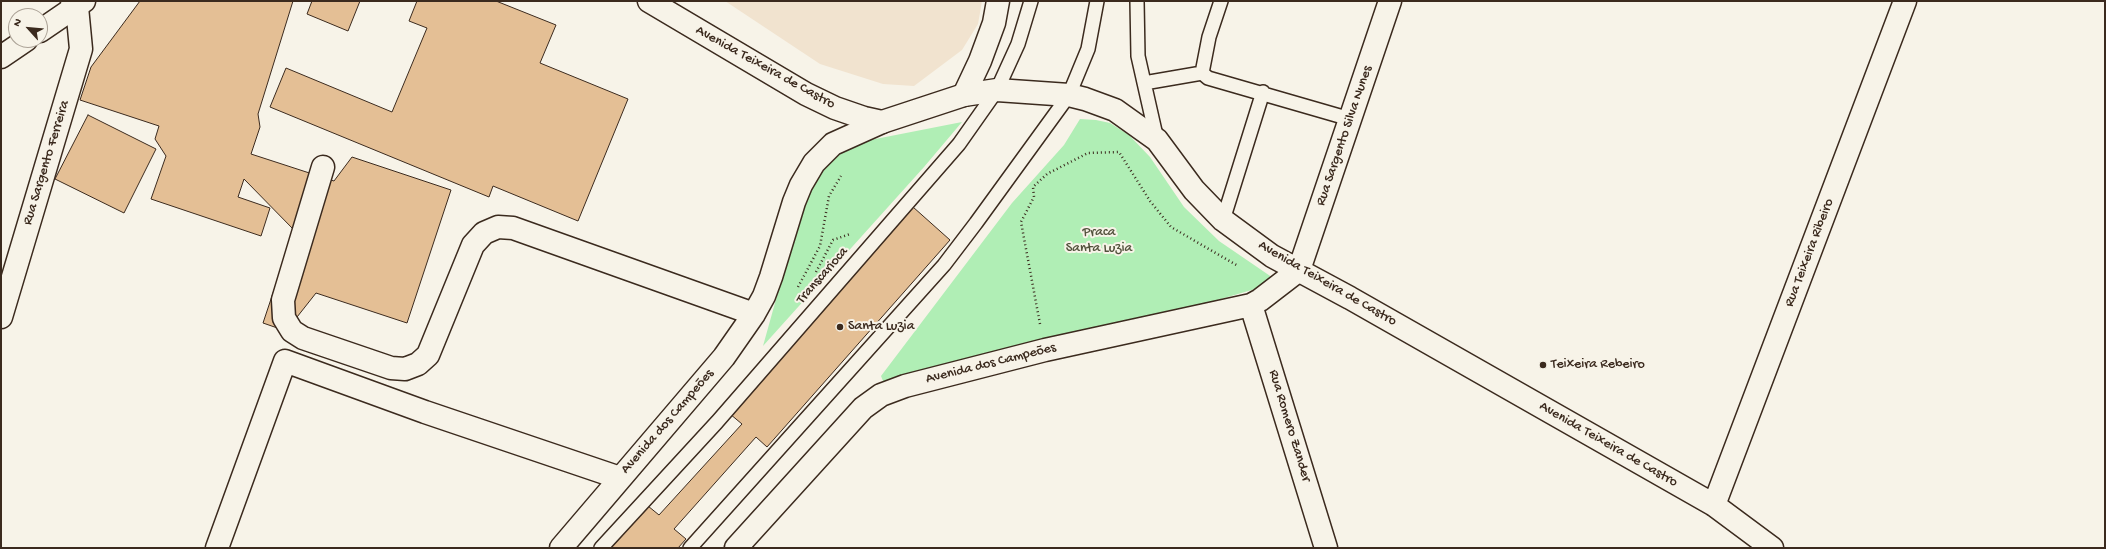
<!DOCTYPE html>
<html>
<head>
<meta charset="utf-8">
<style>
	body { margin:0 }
	#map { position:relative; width:2106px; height:549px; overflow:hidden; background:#f7f3e8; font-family:"Gochi Hand",sans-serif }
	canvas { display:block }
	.frame { position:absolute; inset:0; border:2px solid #3b2a1e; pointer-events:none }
	.north { position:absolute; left:8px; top:8px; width:40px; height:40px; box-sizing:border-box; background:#f7f3e8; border:1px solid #aca397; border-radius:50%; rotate:297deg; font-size:11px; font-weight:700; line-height:16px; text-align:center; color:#3b2a1e }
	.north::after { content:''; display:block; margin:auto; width:14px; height:18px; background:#3b2a1e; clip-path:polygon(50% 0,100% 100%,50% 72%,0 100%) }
</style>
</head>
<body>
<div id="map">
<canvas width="2106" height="549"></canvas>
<div class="frame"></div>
<div class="north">N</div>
</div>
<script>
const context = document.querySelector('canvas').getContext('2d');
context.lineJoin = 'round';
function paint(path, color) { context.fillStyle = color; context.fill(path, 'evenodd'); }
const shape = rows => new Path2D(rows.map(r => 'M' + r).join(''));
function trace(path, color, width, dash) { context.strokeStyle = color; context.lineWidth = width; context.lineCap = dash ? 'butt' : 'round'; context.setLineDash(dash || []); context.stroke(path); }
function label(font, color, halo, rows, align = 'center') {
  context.font = font + ' "Gochi Hand",sans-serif'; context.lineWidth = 4; context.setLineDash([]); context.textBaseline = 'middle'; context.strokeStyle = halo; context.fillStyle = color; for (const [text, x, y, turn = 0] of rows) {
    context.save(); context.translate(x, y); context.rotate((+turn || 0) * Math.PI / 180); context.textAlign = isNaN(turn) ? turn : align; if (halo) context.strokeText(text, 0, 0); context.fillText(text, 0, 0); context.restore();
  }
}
const built = shape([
	[725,1,982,1,978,24,962,50,914,86,883,84,820,64]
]);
const green = shape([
	[1080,119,1096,120,1110,123,1129,135,1150,157,1184,207,1219,241,1279,282,889,396,881,376,1012,203,1064,145],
	[962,122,924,167,763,346,804,199,822,168,855,143]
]);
const building = shape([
	[140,1,293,1,258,114,260,127,251,154,334,181,352,157,451,190,407,323,316,293,286,331,263,323,294,230,244,179,238,197,270,208,261,236,151,199,166,156,155,139,159,126,80,100,91,67,140,1],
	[312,1,360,1,348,31,307,14,312,1],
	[417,1,496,1,556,25,540,63,628,99,578,221,493,186,489,197,270,107,286,68,392,112,427,28,409,21,417,1],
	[88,115,156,149,124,213,55,179,88,115],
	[913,207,950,240,767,447,756,437,674,529,686,539,678,548,611,548,648,506,659,515,742,424,730,414,913,207]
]);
const path = shape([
	[816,272,833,240,850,234],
	[798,287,820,246,829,196,841,176],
	[1040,324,1021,222,1034,197,1033,187,1047,174,1088,153,1119,152,1150,201,1171,227,1238,266]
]);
const lane = shape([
	[1137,1,1138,56,1157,140],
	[1221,1,1209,37,1202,73,1208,78,1350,119],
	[1144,83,1202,73],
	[1223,220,1263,92],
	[601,548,717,422,959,144,997,90,1018,44,1031,1],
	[690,548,944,265,976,223,1069,95,1088,49,1097,1]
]);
const street = shape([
	[964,95,980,61,994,23,998,1],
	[323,167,283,300,284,318,292,331,303,338,391,368,405,369,418,364,428,355,473,245,484,233,498,227,513,228,754,314],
	[1251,305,1326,548],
	[1,317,81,49,77,7,72,1],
	[217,548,285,361,425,412,620,478],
	[561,548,724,357,754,314,764,296,771,277,794,202,801,185,814,163,833,144,882,122],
	[736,548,863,408,881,395,905,386,1045,350,1251,305,1260,300,1299,270]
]);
const secondary = shape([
	[649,1,806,94,835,108,864,118,882,122,964,95,997,90,1069,95,1085,99,1115,110,1157,140,1194,190,1223,220,1272,256,1350,298,1714,505,1772,548],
	[40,31,84,1],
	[1,57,26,40],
	[1299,270,1390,1],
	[1714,505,1905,1]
]);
const markers = [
	[840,327,4,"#3b2a1e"],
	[1543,365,4,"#3b2a1e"]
];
const streetNames = [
	["Avenida Teixeira de Castro",765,68,29],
	["Rua Sargento Silva Nunes",1345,136,-71],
	["Rua Sargento Ferreira",47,163,-73],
	["Rua Teixeira Ribeiro",1810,253,-69],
	["Transcarioca",823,276,-49],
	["Avenida Teixeira de Castro",1327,284,30],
	["Avenida dos Campeões",991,364,-14],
	["Avenida dos Campeões",668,422,-49],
	["Rua Romero Zander",1289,426,73],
	["Avenida Teixeira de Castro",1608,445,30]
];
const parkNames = [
	["Praca",1099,233],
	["Santa Luzia",1099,249]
];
const poiNames = [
	["Santa Luzia",848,327],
	["Teixeira Rebeiro",1551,365]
];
paint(built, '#f1e3cf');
paint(green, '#b0eeb5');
paint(building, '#e4bf95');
trace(building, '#3b2a1e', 1);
trace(lane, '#3b2a1e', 16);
trace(street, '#3b2a1e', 25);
trace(secondary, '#3b2a1e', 25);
trace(path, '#3b2a1e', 2.5, [1, 3]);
trace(lane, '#f7f3e8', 13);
trace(street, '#f7f3e8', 22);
trace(secondary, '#f7f3e8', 22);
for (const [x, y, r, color] of markers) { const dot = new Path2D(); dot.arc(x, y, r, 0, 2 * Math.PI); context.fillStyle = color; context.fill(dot); trace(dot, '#f7f3e8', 1.5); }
label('14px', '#3b2a1e', '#f7f3e8', streetNames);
label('14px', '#52513c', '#f7f3e8', parkNames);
label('14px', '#3b2a1e', '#f7f3e8', poiNames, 'left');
</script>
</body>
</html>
